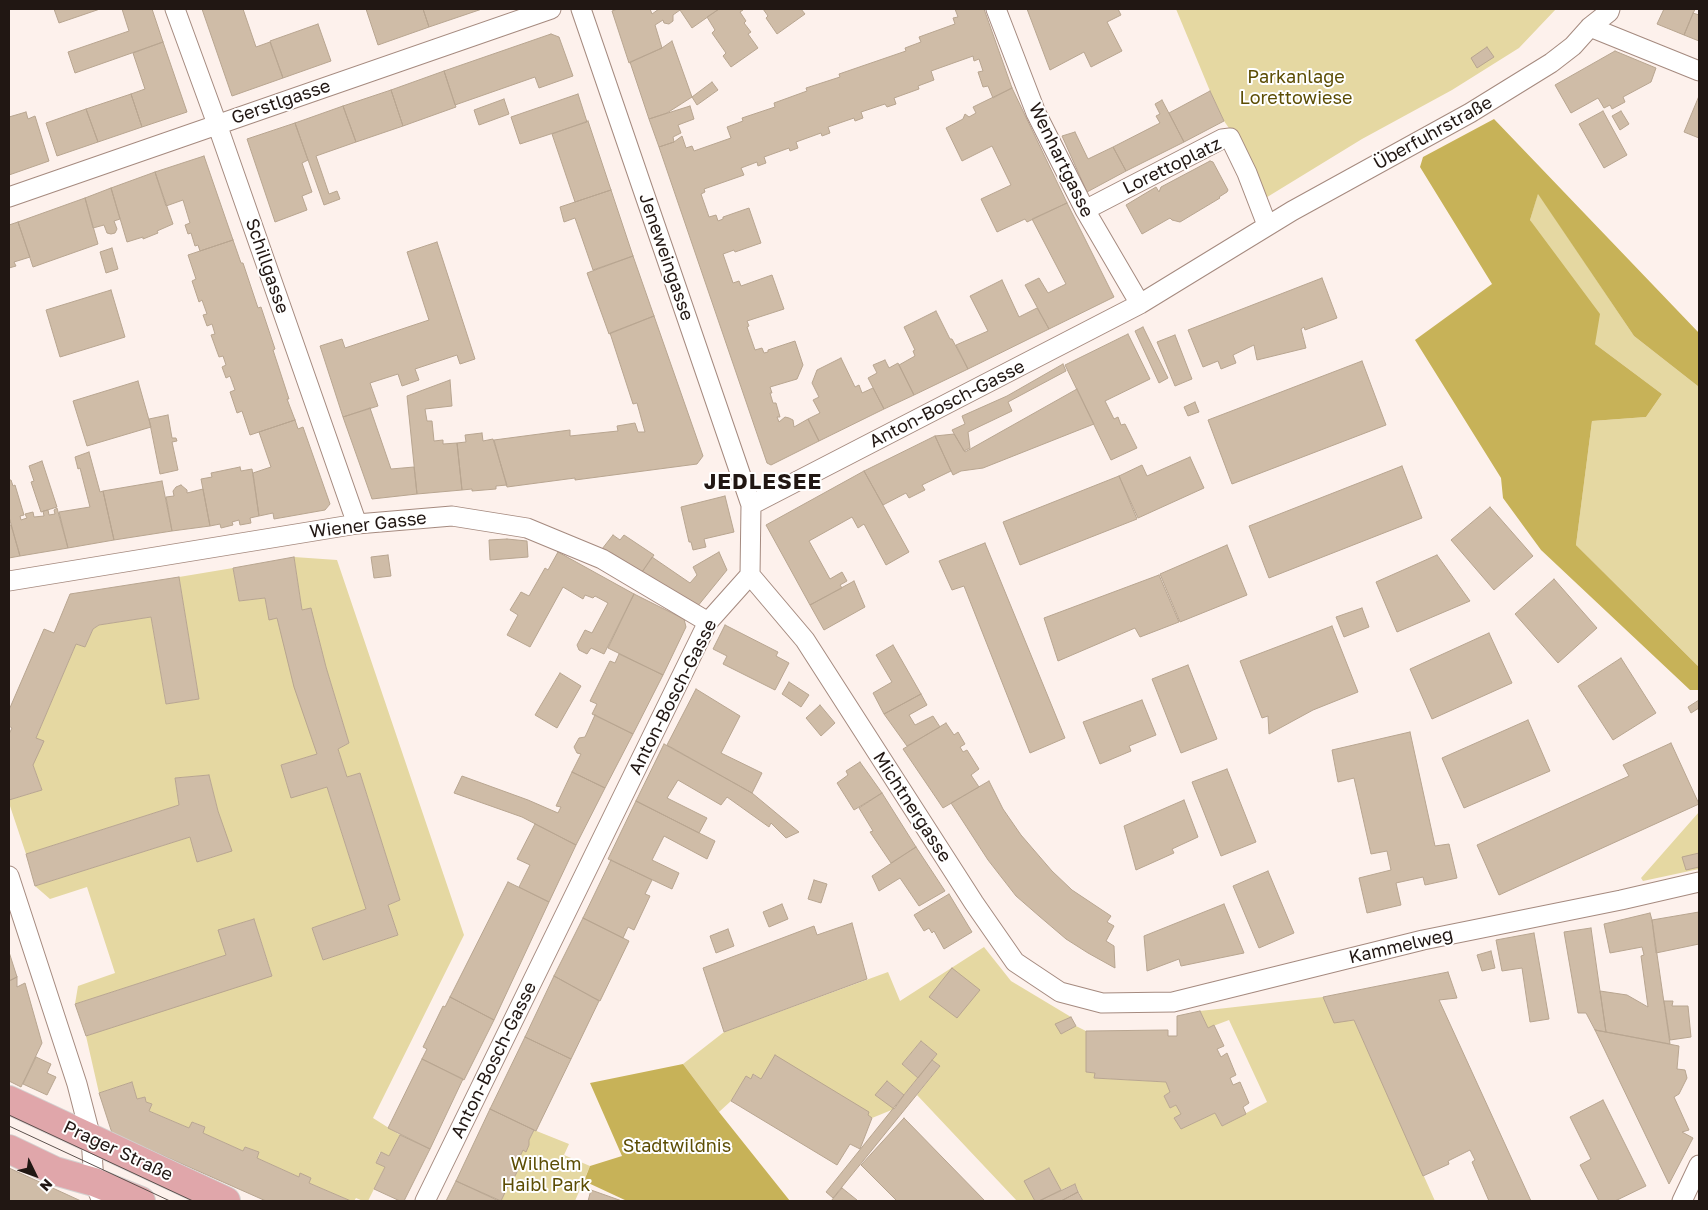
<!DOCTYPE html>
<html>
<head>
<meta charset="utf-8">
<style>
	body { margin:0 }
	#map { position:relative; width:1708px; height:1210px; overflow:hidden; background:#fdf1ec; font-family:"Golos Text",sans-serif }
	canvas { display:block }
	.frame { position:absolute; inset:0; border:10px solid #211713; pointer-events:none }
	.north { position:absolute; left:10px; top:1150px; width:50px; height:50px; -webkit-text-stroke:4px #fff; paint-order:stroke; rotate:132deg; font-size:14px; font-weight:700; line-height:20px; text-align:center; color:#211713 }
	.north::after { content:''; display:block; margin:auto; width:18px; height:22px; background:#211713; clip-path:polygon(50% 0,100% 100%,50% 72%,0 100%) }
</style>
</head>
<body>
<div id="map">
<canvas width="1708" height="1210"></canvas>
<div class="frame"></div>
<div class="north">N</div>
</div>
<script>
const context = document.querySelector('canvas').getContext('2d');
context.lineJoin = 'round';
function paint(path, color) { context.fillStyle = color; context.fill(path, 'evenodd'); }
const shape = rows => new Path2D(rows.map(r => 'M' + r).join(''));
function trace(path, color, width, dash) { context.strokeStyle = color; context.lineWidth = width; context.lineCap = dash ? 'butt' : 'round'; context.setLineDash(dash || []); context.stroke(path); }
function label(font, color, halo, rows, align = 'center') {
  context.font = font + ' "Golos Text",sans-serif'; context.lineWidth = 4; context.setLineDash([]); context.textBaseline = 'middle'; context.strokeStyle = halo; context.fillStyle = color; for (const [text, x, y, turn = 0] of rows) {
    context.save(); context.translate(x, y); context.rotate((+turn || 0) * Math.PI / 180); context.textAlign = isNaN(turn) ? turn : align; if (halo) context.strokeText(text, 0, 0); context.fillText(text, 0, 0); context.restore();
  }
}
const green = shape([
	[1176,9,1556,9,1519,48,1452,90,1362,139,1264,199,1238,141,1224,121,1210,91],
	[1538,193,1634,336,1699,387,1699,667,1576,545,1592,421,1646,417,1662,394,1595,344,1530,220],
	[294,557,337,560,464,935,373,1118,400,1135,389,1156,380,1152,376,1163,385,1167,368,1201,363,1201,356,1198,354,1201,351,1201,309,1183,311,1178,301,1174,299,1177,257,1158,259,1152,245,1147,243,1151,203,1133,205,1127,193,1122,189,1128,149,1111,152,1104,146,1102,145,1097,137,1099,132,1082,99,1093,86,1036,272,975,254,919,219,930,226,955,75,1004,78,986,115,973,87,887,50,899,35,886,190,837,198,862,231,851,218,811,209,775,175,778,179,805,26,854,9,803,9,800,42,790,33,765,36,738,76,644,85,647,93,629,99,625,151,617,166,704,199,699,179,577,233,568,239,601,265,598,269,619,277,618,317,754,281,765,291,797,327,787,366,909,312,928,323,960,398,935,388,905,400,900,360,773,347,777,338,749,349,743,326,667,311,609,302,610],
	[1699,812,1699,869,1643,881,1641,878],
	[984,947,1011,981,1071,1017,1061,1034,1076,1026,1086,1031,1086,1072,1095,1073,1095,1078,1166,1082,1170,1092,1164,1096,1170,1108,1176,1105,1181,1114,1174,1118,1181,1129,1215,1113,1222,1126,1267,1102,1229,1020,1208,1028,1200,1011,1323,997,1334,1022,1354,1020,1435,1201,1083,1201,1075,1184,1061,1190,1049,1168,1025,1181,1035,1201,1017,1201,917,1095,940,1066,932,1060,937,1054,921,1041,902,1064,918,1078,904,1095,887,1081,894,1109,872,1118,761,1079,754,1074,751,1079,746,1077,731,1101,719,1112,683,1064,724,1032,888,972,900,1001],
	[534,1130,569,1144,564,1155,590,1166,575,1201,501,1201,510,1182,515,1176,519,1169,515,1167,523,1150,526,1151,529,1145,529,1140]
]);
const forest = shape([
	[1494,119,1699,333,1699,387,1634,336,1538,194,1530,220,1600,314,1595,344,1662,394,1646,417,1592,421,1576,545,1699,667,1699,690,1690,690,1541,550,1503,498,1501,478,1415,340,1492,284,1420,167,1423,157],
	[683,1064,719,1112,790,1201,627,1201,584,1181,590,1166,622,1156,590,1083]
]);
const building = shape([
	[54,9,100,9,59,23,54,9],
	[122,9,152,9,163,42,75,73,68,52,129,31,122,9],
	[202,9,243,9,256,47,270,42,283,78,232,96,202,9],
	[366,9,423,9,429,27,378,45,366,9],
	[423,9,482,9,429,27,423,9],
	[617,9,650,9,652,14,659,9,719,9,692,28,680,10,673,15,673,21,669,24,664,23,663,20,655,25,662,48,629,63,612,11,617,9],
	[719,9,742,9,743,10,740,12,746,21,744,23,751,32,748,34,758,48,731,67,723,56,726,53,712,33,715,30,707,17,719,9],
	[763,9,801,9,805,14,777,34,766,18,768,16,763,9],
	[955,9,984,9,1012,88,993,98,988,86,983,87,978,72,983,71,979,59,974,61,973,56,931,71,934,80,918,86,919,89,894,98,896,104,887,107,885,104,861,112,863,118,855,121,854,118,828,127,830,133,822,136,821,133,796,142,798,148,790,151,789,148,764,157,766,163,758,166,757,162,741,168,744,175,704,189,705,192,701,194,709,217,716,215,718,221,723,219,723,217,749,208,761,243,735,252,734,250,723,254,733,283,739,281,741,286,772,275,784,309,747,321,749,326,747,327,755,350,762,348,764,353,768,352,768,350,795,341,803,365,797,379,770,387,772,393,770,393,773,403,776,403,780,417,777,417,779,422,785,417,789,418,793,420,794,427,808,419,819,441,771,465,767,463,659,147,674,142,682,136,686,148,692,146,694,151,731,138,727,127,743,121,742,118,775,107,774,103,807,91,806,88,840,77,839,74,906,51,905,48,921,42,919,37,955,24,953,18,958,17,955,9],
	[1027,9,1118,9,1121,15,1107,22,1122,51,1091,67,1084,52,1050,70,1027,9],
	[1664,9,1695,9,1684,35,1657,24,1664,9],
	[1693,13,1699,15,1699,41,1684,35,1693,13],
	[318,24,331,61,283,78,270,41,318,24],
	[551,34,559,37,573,76,539,88,535,77,455,105,444,71,551,34],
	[672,41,692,97,667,113,649,119,630,62,662,48,672,41],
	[163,42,187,112,142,127,131,94,145,89,133,53,163,42],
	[1487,47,1494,57,1477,68,1471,58,1487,47],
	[1615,51,1656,68,1651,82,1623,97,1625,102,1612,109,1610,105,1604,108,1598,98,1571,113,1555,85,1615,51],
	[444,71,456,107,403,126,391,90,444,71],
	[712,82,718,90,697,105,692,97,712,82],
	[1012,88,1067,203,1027,222,1025,219,997,232,981,199,1011,185,992,146,962,161,946,128,963,119,965,114,969,117,976,113,973,107,1012,88],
	[391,90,403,126,356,142,343,106,391,90],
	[1210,91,1224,121,1184,142,1169,113,1210,91],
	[131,94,142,127,98,142,86,109,131,94],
	[578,94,587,122,520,144,511,117,578,94],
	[1699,96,1699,138,1684,132,1699,96],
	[504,99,509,114,479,125,474,110,504,99],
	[1162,100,1184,142,1126,171,1113,147,1160,123,1156,116,1160,114,1155,104,1162,100],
	[343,106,356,142,316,156,329,194,337,191,340,199,324,205,295,123,343,106],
	[690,106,694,119,678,125,681,133,673,137,674,142,659,147,649,119,690,106],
	[86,109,98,142,57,156,46,123,86,109],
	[1603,111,1627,155,1604,168,1579,124,1603,111],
	[1621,111,1629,124,1620,130,1612,116,1621,111],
	[26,112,28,119,35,116,49,161,9,175,9,117,26,112],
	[588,121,611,190,575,202,552,134,588,121],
	[295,123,308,160,302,163,312,192,302,196,307,210,275,222,247,139,295,123],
	[1075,132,1088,159,1113,147,1126,171,1087,192,1062,136,1075,132],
	[204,156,233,240,200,251,198,245,195,246,191,233,188,234,185,225,190,223,183,200,166,206,155,172,204,156],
	[1210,161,1213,162,1228,190,1227,192,1219,197,1220,198,1180,222,1172,220,1170,218,1142,234,1126,205,1156,187,1159,192,1161,187,1210,161],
	[155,172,173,224,157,231,158,233,143,239,143,237,127,242,111,188,155,172],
	[111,188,120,219,114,221,117,229,115,233,111,234,107,233,104,225,93,228,85,198,111,188],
	[611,190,633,256,593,270,575,218,564,222,560,207,611,190],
	[85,198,98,244,33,267,18,222,85,198],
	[1067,203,1114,297,1049,329,1025,285,1039,278,1048,293,1066,284,1032,219,1067,203],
	[18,222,30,257,14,262,16,266,9,268,9,225,18,222],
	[233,240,241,263,243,263,258,308,261,307,275,349,273,350,289,399,287,399,295,420,250,435,242,411,237,413,230,392,235,390,230,376,226,378,222,367,226,365,223,356,219,357,211,335,215,334,212,324,207,326,203,315,207,314,202,300,199,302,192,281,196,279,188,255,233,240],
	[437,242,475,359,460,364,457,355,415,369,419,380,402,386,398,374,370,383,378,406,343,417,320,346,342,339,345,348,429,320,407,252,437,242],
	[112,248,118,269,106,273,100,252,112,248],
	[633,256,654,316,609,334,587,273,633,256],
	[1322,278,1337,318,1305,330,1304,327,1301,329,1306,348,1257,360,1254,345,1233,355,1236,363,1221,369,1218,361,1203,367,1188,330,1322,278],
	[1002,280,1019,317,1037,308,1049,329,968,369,956,345,988,331,970,296,1002,280],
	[111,290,125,337,60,357,46,310,111,290],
	[936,311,950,339,952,339,968,369,914,395,899,365,915,356,913,351,915,350,904,327,936,311],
	[654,316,703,456,697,464,575,480,575,478,507,487,494,440,570,430,570,436,618,431,617,426,635,423,638,432,645,432,637,403,633,404,610,333,654,316],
	[1143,327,1168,378,1159,383,1135,331,1143,327],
	[1128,334,1150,379,1105,401,1114,419,1118,417,1121,425,1125,424,1137,448,1111,460,1065,365,1128,334],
	[1175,335,1192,379,1175,386,1157,342,1175,335],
	[841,358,855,387,859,385,862,393,873,388,884,409,819,441,808,419,820,413,813,400,819,397,812,383,817,370,841,358],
	[885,360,889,368,898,363,914,395,884,409,868,378,877,373,873,365,885,360],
	[1362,361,1386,425,1232,484,1208,420,1362,361],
	[1063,364,1066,371,1008,402,1012,411,968,432,970,448,964,451,952,430,965,424,962,416,1007,396,1063,364],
	[450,380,452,406,425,409,427,421,432,421,434,441,443,440,443,444,457,443,462,490,417,494,407,396,450,380],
	[138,381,151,427,87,446,73,401,138,381],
	[1077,389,1094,424,983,468,961,471,953,475,935,436,954,434,965,452,1077,389],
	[1195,402,1199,412,1188,416,1184,407,1195,402],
	[370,408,391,469,414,467,417,494,372,499,343,417,370,408],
	[168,415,172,438,176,438,177,441,172,442,178,470,160,474,149,419,168,415],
	[295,420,298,429,303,427,330,504,325,510,274,519,273,513,259,516,253,473,271,467,259,432,295,420],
	[482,433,483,441,493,439,507,485,496,486,496,489,472,491,472,489,462,490,457,443,466,442,465,435,482,433],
	[935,436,951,471,922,485,925,490,909,498,906,493,883,505,864,471,935,436],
	[89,452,100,492,103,491,114,540,68,548,59,512,90,507,80,468,78,469,75,457,89,452],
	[1190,457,1204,488,1138,518,1119,476,1142,465,1147,476,1190,457],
	[42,461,57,507,41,512,31,482,34,481,29,466,42,461],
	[1402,466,1422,518,1269,578,1249,526,1402,466],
	[240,467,241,471,252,469,259,516,250,518,251,523,240,525,239,520,232,522,233,525,221,528,220,524,210,526,201,479,212,477,211,473,240,467],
	[864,471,909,552,886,565,864,524,858,528,852,517,809,541,830,579,842,572,847,581,840,585,842,588,810,605,766,525,864,471],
	[1119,476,1137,519,1020,565,1003,522,1119,476],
	[9,480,11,480,13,486,15,485,24,515,20,516,21,520,27,518,25,514,33,512,34,517,44,516,43,511,48,510,49,515,55,514,54,510,57,508,68,548,20,556,9,517,9,480],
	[162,481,172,531,114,540,103,491,162,481],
	[181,485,187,490,187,493,203,489,210,526,172,531,166,497,174,496,173,491,176,487,181,485],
	[725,496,734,532,704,539,706,547,693,550,691,542,689,542,681,507,725,496],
	[1490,507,1533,556,1494,590,1451,540,1490,507],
	[9,525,11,525,20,556,9,558,9,525],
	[613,535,620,540,624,535,654,555,642,572,612,553,602,549,613,535],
	[507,539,527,541,528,557,490,560,489,540,507,539],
	[985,543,1065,738,1030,753,964,586,952,590,939,561,985,543],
	[1227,545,1247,595,1180,622,1160,574,1227,545],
	[558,552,634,594,604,654,591,648,587,654,579,650,577,645,585,630,592,633,608,603,595,596,593,598,585,595,583,599,563,587,530,647,507,635,518,615,510,610,521,592,529,596,545,568,548,570,558,552],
	[719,552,727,570,697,607,642,572,652,557,690,583,697,575,693,567,719,552],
	[388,555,391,576,374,578,371,557,388,555],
	[1437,555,1470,601,1397,632,1376,582,1437,555],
	[294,557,302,610,311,608,326,667,349,743,338,749,347,777,360,773,400,900,388,905,398,935,323,960,312,928,366,909,327,787,291,798,281,765,317,754,294,687,277,618,269,620,265,598,239,601,233,568,294,557],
	[1159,575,1179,622,1140,637,1135,628,1058,661,1044,618,1159,575],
	[179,577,199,699,166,704,151,617,99,625,93,629,85,647,76,644,36,738,44,741,33,765,42,790,9,800,9,734,12,728,9,726,9,710,44,629,54,633,70,594,179,577],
	[1554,579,1597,628,1558,663,1515,614,1554,579],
	[854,581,865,607,824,630,810,605,854,581],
	[634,594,684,619,686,627,663,675,608,648,634,594],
	[1362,608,1369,627,1344,637,1336,617,1362,608],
	[725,625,778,652,776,656,789,663,775,690,723,664,727,656,713,649,725,625],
	[1332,626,1358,692,1313,710,1269,734,1268,716,1262,718,1240,661,1332,626],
	[1489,633,1512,683,1432,719,1410,669,1489,633],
	[893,645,921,694,884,714,873,693,892,682,876,655,893,645],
	[619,654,663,675,633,734,592,714,597,704,590,701,610,661,615,663,619,654],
	[1621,658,1656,713,1613,740,1578,686,1621,658],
	[1188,665,1217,739,1181,753,1152,679,1188,665],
	[560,673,581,686,557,728,535,715,560,673],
	[789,682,809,695,801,707,782,694,789,682],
	[696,689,740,716,721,753,762,773,752,793,667,745,696,689],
	[921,694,927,705,909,715,915,725,933,716,940,727,907,746,884,714,921,694],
	[1142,700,1156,735,1129,746,1131,751,1100,764,1083,722,1142,700],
	[1699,700,1699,708,1691,713,1688,707,1699,700],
	[820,705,835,723,821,736,806,718,820,705],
	[595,715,633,734,605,788,572,772,581,754,577,753,574,747,579,738,585,737,595,715],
	[1528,720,1550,771,1464,808,1442,758,1528,720],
	[946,723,954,735,958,732,965,744,960,747,963,752,967,750,979,769,971,775,979,787,943,808,903,749,946,723],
	[1410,732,1435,846,1449,844,1457,878,1425,885,1423,877,1396,883,1401,905,1367,913,1359,878,1391,870,1387,851,1371,854,1354,778,1338,782,1332,750,1410,732],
	[1671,743,1699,804,1499,895,1477,845,1629,776,1623,765,1671,743],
	[664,744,752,793,799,832,786,838,771,823,769,827,727,797,721,805,678,780,667,798,707,818,699,833,636,801,664,744],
	[860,762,882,793,854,810,837,783,848,775,846,771,860,762],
	[1227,769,1256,842,1221,856,1192,782,1227,769],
	[572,772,605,788,576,845,522,817,454,793,462,776,528,800,558,813,561,807,556,806,572,772],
	[209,775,218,811,232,851,197,862,190,837,35,886,26,854,179,805,175,778,209,775],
	[989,781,1003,809,1021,835,1052,871,1072,890,1111,916,1107,922,1114,926,1106,941,1114,946,1115,968,1088,953,1066,939,1039,916,1016,896,988,860,951,803,989,781],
	[882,793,916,847,891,863,870,832,873,831,859,808,882,793],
	[1184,800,1198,837,1172,849,1174,853,1136,870,1124,826,1184,800],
	[636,801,715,841,707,859,664,836,652,860,679,873,672,889,608,859,636,801],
	[535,824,576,845,549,902,519,887,530,865,517,859,535,824],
	[916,847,945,891,919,906,900,878,879,891,872,876,916,847],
	[1699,853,1699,867,1686,870,1682,857,1699,853],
	[611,860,652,880,645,894,650,896,634,930,628,927,623,938,583,918,611,860],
	[1268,871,1294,933,1259,948,1233,886,1268,871],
	[814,880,827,884,821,903,808,899,814,880],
	[508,882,549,902,494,1020,450,997,508,882],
	[949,894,972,932,944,949,934,931,932,933,929,928,924,931,914,915,949,894],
	[782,904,788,919,769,927,763,912,782,904],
	[1224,904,1244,953,1181,966,1179,959,1147,971,1144,936,1224,904],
	[1699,912,1699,944,1656,953,1652,920,1699,912],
	[1650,913,1652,920,1670,1044,1606,1032,1600,991,1627,995,1648,1007,1641,956,1644,955,1642,947,1610,953,1604,924,1650,913],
	[583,918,629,941,600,1001,554,976,583,918],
	[254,919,272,976,86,1036,75,1004,226,955,218,930,254,919],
	[852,923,867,979,724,1032,703,968,814,926,817,935,852,923],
	[1591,928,1600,991,1606,1032,1595,1030,1586,1013,1578,1013,1564,932,1591,928],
	[728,929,734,946,716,953,710,936,728,929],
	[1534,933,1549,1019,1530,1022,1522,968,1502,971,1496,940,1534,933],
	[1491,951,1495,968,1482,971,1477,955,1491,951],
	[9,952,17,977,9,981,9,952],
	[952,968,980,990,957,1018,929,997,952,968],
	[1448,972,1457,998,1439,1000,1531,1201,1489,1201,1472,1162,1475,1160,1470,1150,1448,1161,1449,1164,1423,1176,1354,1020,1334,1023,1323,997,1448,972],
	[554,976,599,1001,571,1059,525,1037,554,976],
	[17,977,17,987,25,983,42,1043,21,1087,9,1081,9,981,17,977],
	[450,997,494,1020,464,1080,422,1059,427,1049,423,1047,443,1006,445,1007,450,997],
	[1664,1001,1673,1001,1672,1006,1688,1006,1691,1037,1670,1040,1664,1001],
	[1200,1011,1208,1028,1214,1025,1224,1046,1217,1049,1221,1057,1227,1053,1236,1075,1230,1078,1233,1085,1240,1082,1249,1103,1243,1107,1246,1114,1222,1126,1215,1113,1181,1129,1174,1118,1181,1114,1176,1105,1170,1108,1164,1096,1170,1092,1166,1082,1094,1078,1095,1073,1086,1072,1086,1031,1168,1030,1168,1036,1177,1036,1177,1016,1200,1011],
	[1071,1017,1076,1026,1061,1034,1055,1024,1071,1017],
	[1595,1030,1679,1046,1677,1069,1685,1070,1687,1078,1679,1094,1674,1097,1689,1130,1682,1132,1693,1138,1669,1184,1595,1030],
	[525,1037,571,1059,536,1131,490,1109,525,1037],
	[921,1041,937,1054,918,1078,902,1064,921,1041],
	[775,1055,869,1112,868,1115,872,1118,860,1149,850,1144,837,1165,731,1101,746,1076,751,1079,753,1074,761,1079,775,1055],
	[36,1057,51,1064,47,1073,56,1077,47,1095,23,1084,36,1057],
	[422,1059,463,1079,430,1149,388,1128,422,1059],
	[932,1060,940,1066,833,1198,826,1192,932,1060],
	[887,1081,904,1095,894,1109,875,1095,887,1081],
	[132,1082,137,1099,145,1097,146,1102,152,1104,149,1111,189,1128,192,1122,205,1127,203,1133,243,1151,245,1147,259,1152,257,1158,299,1177,300,1173,311,1178,309,1183,351,1201,266,1201,112,1133,99,1093,132,1082],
	[1603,1100,1646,1186,1615,1201,1599,1201,1580,1165,1591,1159,1570,1117,1603,1100],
	[490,1109,534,1130,529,1140,529,1145,526,1152,523,1150,515,1167,519,1168,515,1176,510,1182,501,1201,456,1181,490,1109],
	[904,1118,985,1201,897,1201,861,1165,904,1118],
	[400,1135,430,1149,404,1201,400,1201,374,1189,385,1167,376,1163,381,1152,389,1156,400,1135],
	[9,1168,81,1201,9,1201,9,1168],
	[1049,1168,1061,1190,1039,1201,1035,1201,1024,1181,1049,1168],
	[456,1181,499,1201,446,1201,456,1181],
	[1075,1184,1078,1192,1061,1201,1039,1201,1075,1184],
	[842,1188,857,1200,856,1201,831,1201,842,1188],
	[591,1190,622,1201,588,1201,591,1190],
	[1078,1192,1083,1201,1061,1201,1078,1192]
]);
const street = shape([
	[175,9,217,124,357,524],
	[996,9,1036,113,1085,210,1140,304],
	[1590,27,1699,71],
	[9,197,551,9],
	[1085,210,1222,139,1230,138,1247,173,1267,225],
	[751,505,1140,304,1292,211,1470,113,1551,63,1573,46,1590,27,1609,12,1610,9],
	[750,575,805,640,974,903,1015,962,1060,992,1102,1003,1173,1002,1423,940,1621,900,1699,882],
	[9,581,357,524,452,516,527,528,602,559,708,622],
	[9,876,77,1084,91,1138,94,1182,102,1201],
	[425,1201,708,622,750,575,751,505,581,9],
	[1682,1201,1699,1165]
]);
const primary = shape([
	[9,1100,226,1201],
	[9,1149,55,1171,94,1182,141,1201]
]);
const tram = shape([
	[9,1115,193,1201],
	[9,1126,170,1201]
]);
const parkNames = [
	["Parkanlage",1296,77],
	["Lorettowiese",1296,98],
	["Stadtwildnis",677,1146],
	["Wilhelm",546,1164],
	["Haibl Park",546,1185]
];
const streetNames = [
	["Gerstlgasse",281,102,-19],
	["Überfuhrstraße",1433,133,-29],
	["Wenhartgasse",1061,160,64],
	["Lorettoplatz",1172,166,-26],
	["Jeneweingasse",666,257,71],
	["Schillgasse",267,266,71],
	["Anton-Bosch-Gasse",947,404,-27],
	["Wiener Gasse",368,525,-7],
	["Anton-Bosch-Gasse",673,697,-63],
	["Michtnergasse",912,807,57],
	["Kammelweg",1401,946,-13],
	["Anton-Bosch-Gasse",494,1060,-64],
	["Prager Straße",118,1151,25]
];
const districtNames = [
	["JEDLESEE",763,482]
];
paint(green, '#e5d8a2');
paint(forest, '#c7b258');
paint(building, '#cfbca7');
trace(building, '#b8a590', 1);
trace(street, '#a58a7f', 21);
trace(primary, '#d3d1d0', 30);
trace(street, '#fff', 19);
trace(primary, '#e0a6aa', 28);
trace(tram, '#5c514d', 1);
label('18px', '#5c4d04', '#fff', parkNames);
label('18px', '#211713', '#fff', streetNames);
context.letterSpacing = '1px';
label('bold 22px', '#211713', '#fff', districtNames);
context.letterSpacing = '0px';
</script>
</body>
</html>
